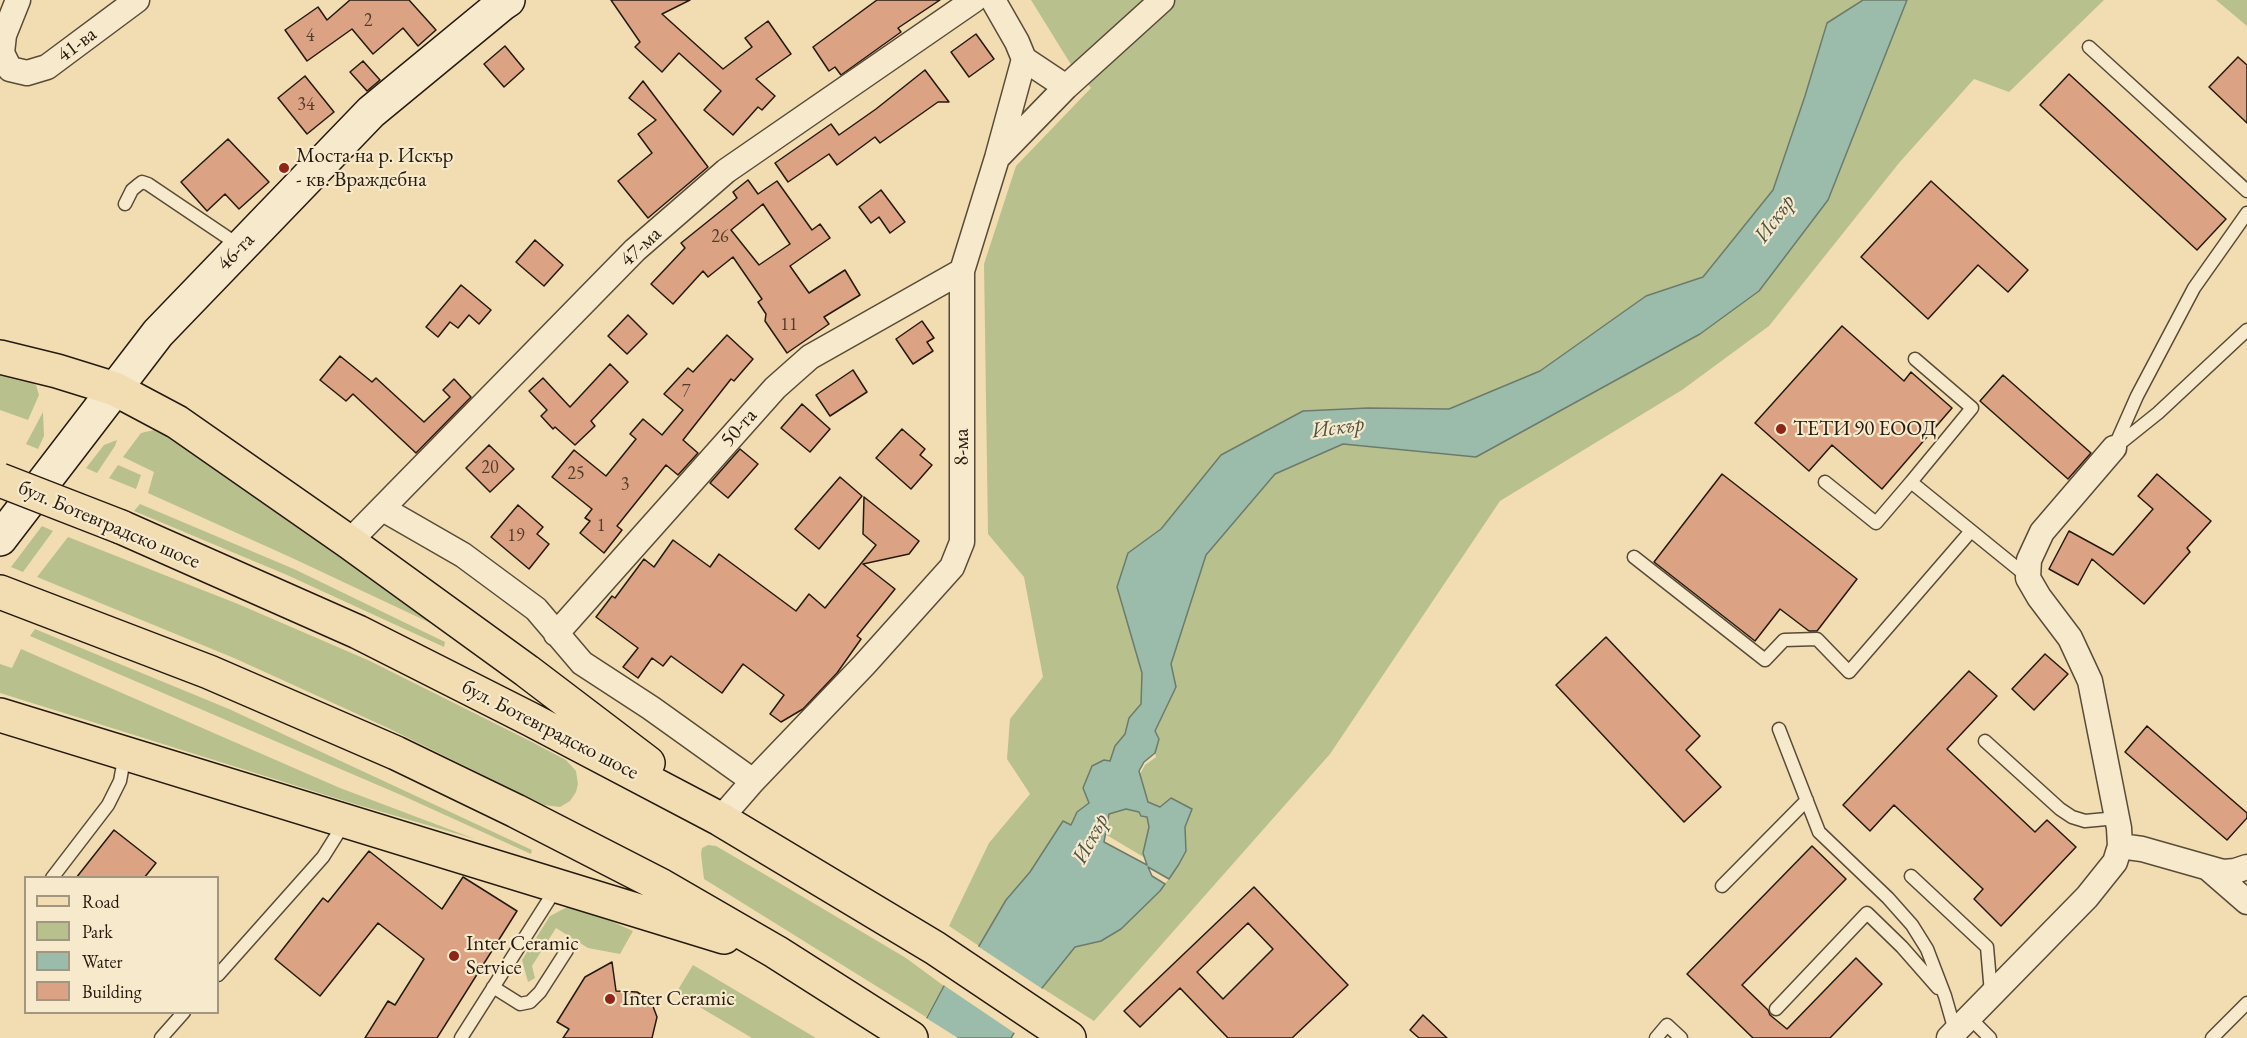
<!DOCTYPE html>
<html>
<head>
<meta charset="utf-8">
<style>
	body { margin:0 }
	#map { position:relative; width:2247px; height:1038px; overflow:hidden; background:#f1ddb1; font-family:"EB Garamond",serif }
	canvas { display:block }
	.legend { position:absolute; left:24px; top:876px; width:195px; height:138px; box-sizing:border-box; background:#f6e9cc; border:2px solid #a39680; margin:0; padding:8px 10px; list-style:none; font-size:18px; color:#261a0e }
	.legend li { display:flex; align-items:center; gap:12px; height:30px }
	.legend b { width:30px; border:2px solid #a39680 }
</style>
</head>
<body>
<div id="map">
<canvas width="2247" height="1038"></canvas>
<ul class="legend">
<li><b style="height:8px;background:#f1ddb1"></b>Road</li>
<li><b style="height:16px;background:#b8c18d"></b>Park</li>
<li><b style="height:16px;background:#9bbcab"></b>Water</li>
<li><b style="height:16px;background:#dba383"></b>Building</li>
</ul>
</div>
<script>
const context = document.querySelector('canvas').getContext('2d');
context.lineJoin = 'round';
function paint(path, color) { context.fillStyle = color; context.fill(path, 'evenodd'); }
const shape = rows => new Path2D(rows.map(r => 'M' + r).join(''));
function trace(path, color, width, dash) { context.strokeStyle = color; context.lineWidth = width; context.lineCap = dash ? 'butt' : 'round'; context.setLineDash(dash || []); context.stroke(path); }
function label(font, color, halo, rows, align = 'center') {
  context.font = font + ' "EB Garamond",serif'; context.lineWidth = 4.5; context.setLineDash([]); context.textBaseline = 'middle'; context.strokeStyle = halo; context.fillStyle = color; for (const [text, x, y, turn = 0] of rows) {
    context.save(); context.translate(x, y); context.rotate((+turn || 0) * Math.PI / 180); context.textAlign = isNaN(turn) ? turn : align; if (halo) context.strokeText(text, 0, 0); context.fillText(text, 0, 0); context.restore();
  }
}
const green = shape([
	[1031,0,1863,0,1826,24,1805,96,1773,190,1703,277,1646,296,1540,371,1449,409,1368,408,1303,411,1221,455,1161,529,1128,553,1117,587,1142,673,1141,704,1129,718,1125,734,1113,752,1112,759,1089,803,1077,812,1071,825,1063,821,1030,872,1006,900,979,946,949,926,989,843,1030,794,1007,759,1010,719,1043,677,1024,577,988,534,984,264,1016,166,1091,88,1070,63],
	[1907,0,2104,0,2009,92,1974,79,1899,163,1769,326,1682,390,1500,501,1330,754,1094,1021,1042,988,1075,947,1101,941,1121,929,1169,879,1186,851,1185,827,1160,807,1148,802,1139,776,1145,765,1156,757,1155,753,1159,739,1155,731,1176,687,1171,664,1206,554,1275,474,1343,444,1476,457,1700,334,1759,291,1828,200],
	[2216,0,2247,0,2247,26],
	[0,374,22,378,36,385,39,395,28,420,0,410],
	[43,412,44,436,38,449,26,444],
	[154,430,185,446,415,608,439,627,290,557,148,493,154,472,123,457,141,433],
	[117,440,115,446,97,473,86,468,104,445],
	[118,465,141,475,136,489,109,478],
	[140,504,294,569,445,642,444,647,287,575,134,511],
	[42,526,53,531,23,572,11,567],
	[68,537,238,604,370,661,530,741,566,760,576,771,578,784,576,792,570,801,560,807,544,805,388,728,234,658,37,577],
	[35,629,229,709,532,850,531,854,401,795,30,636],
	[21,649,340,788,475,839,348,802,0,693,0,664,12,668],
	[1126,809,1140,812,1147,817,1149,827,1143,853,1145,858,1105,834,1109,814],
	[708,845,716,846,788,888,906,958,944,986,926,1017,704,879,701,854,702,848],
	[573,904,633,931,620,954,588,948,556,928,532,966,535,978,528,982,522,960,550,916],
	[693,965,816,1038,752,1038,676,993]
]);
const water = shape([
	[1863,0,1907,0,1828,200,1759,291,1700,334,1476,457,1343,444,1275,474,1206,555,1171,664,1176,687,1155,731,1159,739,1155,753,1144,762,1139,771,1148,802,1160,807,1171,798,1192,809,1185,827,1186,851,1179,864,1169,879,1148,867,1152,876,1165,884,1160,891,1121,929,1101,941,1075,947,1042,988,1011,1038,916,1038,944,986,979,946,1006,900,1030,872,1063,821,1071,825,1077,812,1089,803,1083,788,1092,766,1104,760,1110,761,1115,746,1125,734,1129,718,1141,704,1142,673,1117,587,1128,553,1161,529,1221,455,1303,411,1368,408,1449,409,1540,371,1646,296,1703,277,1773,190,1805,96,1827,23,1863,0],
	[1126,809,1139,812,1141,816,1147,817,1149,827,1143,853,1147,865,1104,842,1109,814,1126,809]
]);
const pier = shape([
	[976,945,1044,990,1016,1034,942,984],
	[923,1016,958,1038,913,1038]
]);
const building = shape([
	[350,0,409,0,436,30,418,46,403,28,373,54,352,29,307,61,285,30,318,7,327,20,350,0],
	[611,0,690,0,662,14,723,69,752,47,745,38,768,21,791,54,756,79,775,96,762,110,758,107,733,135,704,110,721,91,679,53,662,72,635,47,640,42,611,0],
	[877,0,940,0,898,28,901,32,841,75,835,67,829,71,813,47,877,0],
	[976,34,994,59,969,77,951,52,976,34],
	[505,46,524,69,504,87,484,64,505,46],
	[2238,57,2247,65,2247,123,2209,87,2238,57],
	[363,61,380,80,367,91,350,72,363,61],
	[925,70,949,102,938,102,880,143,875,137,837,165,829,154,788,182,775,163,831,124,839,135,876,109,925,70],
	[2069,74,2226,219,2197,250,2040,105,2069,74],
	[305,76,334,112,307,134,278,98,305,76],
	[643,81,708,167,648,218,618,181,652,153,638,134,656,120,629,98,643,81],
	[228,139,269,182,239,209,225,194,207,211,181,182,228,139],
	[748,180,758,194,777,181,812,230,820,224,830,238,790,266,809,293,845,270,860,295,824,317,829,324,787,353,765,321,766,314,758,302,762,299,733,257,708,277,703,271,673,304,651,284,685,248,681,243,737,198,733,192,748,180],
	[763,204,790,244,759,265,731,230,763,204],
	[1931,181,2028,270,2008,292,1978,265,1928,319,1861,257,1931,181],
	[881,190,905,222,890,233,879,217,871,223,859,207,881,190],
	[535,240,563,265,544,286,516,262,535,240],
	[461,285,491,310,479,324,469,315,458,328,450,322,438,337,426,327,461,285],
	[628,315,647,334,627,354,608,336,628,315],
	[922,321,934,338,927,342,933,351,913,364,896,339,922,321],
	[1842,326,1904,381,1911,372,1952,408,1882,489,1832,445,1809,471,1755,423,1842,326],
	[727,335,753,359,734,381,731,379,683,440,698,453,678,475,666,465,617,526,622,530,604,553,580,533,590,521,585,518,592,509,552,477,574,450,606,476,636,439,630,434,643,419,662,435,683,410,664,394,688,368,693,372,727,335],
	[340,356,372,382,376,378,424,422,450,397,443,390,454,379,471,397,416,453,353,394,346,401,320,380,340,356],
	[610,364,628,382,591,421,595,426,575,445,555,427,553,429,541,416,547,410,529,391,543,378,570,407,610,364],
	[853,370,867,392,830,416,816,395,853,370],
	[2003,375,2091,453,2068,479,1980,401,2003,375],
	[802,404,830,429,810,452,781,428,802,404],
	[902,429,925,449,920,455,932,465,911,489,876,458,902,429],
	[489,445,514,469,490,492,466,468,489,445],
	[740,449,758,464,728,498,710,483,740,449],
	[1722,474,1857,579,1817,631,1809,631,1780,609,1755,641,1654,562,1722,474],
	[2157,474,2211,521,2187,548,2190,552,2144,604,2092,559,2078,585,2049,569,2069,531,2113,555,2153,509,2138,496,2157,474],
	[840,477,862,496,819,549,795,529,840,477],
	[864,497,919,541,909,554,863,564,895,589,857,636,861,639,837,673,803,709,781,722,770,714,784,695,743,664,722,693,671,656,663,666,652,658,638,678,623,667,638,648,596,617,612,596,615,598,644,559,654,567,673,540,710,567,719,554,796,611,809,594,825,608,876,545,863,534,864,497],
	[518,505,543,527,537,534,549,544,529,569,491,537,518,505],
	[1606,637,1700,736,1686,750,1721,787,1684,822,1556,685,1606,637],
	[2045,654,2068,674,2034,710,2012,689,2045,654],
	[1969,671,1997,696,1947,749,2035,832,2047,820,2076,847,2001,926,1974,899,1983,889,1894,805,1870,831,1843,805,1969,671],
	[2147,726,2247,813,2247,818,2227,840,2125,752,2147,726],
	[114,830,156,863,144,878,76,878,114,830],
	[1812,846,1846,879,1742,985,1768,1010,1770,1015,1787,1029,1856,958,1882,984,1830,1038,1753,1038,1687,974,1812,846],
	[369,851,442,909,463,877,517,911,437,1038,365,1038,388,1001,395,1005,424,959,378,923,320,996,275,959,323,898,328,902,369,851],
	[1254,887,1348,985,1292,1038,1228,1038,1180,988,1140,1027,1124,1011,1254,887],
	[1248,923,1273,949,1223,999,1197,972,1248,923],
	[612,962,616,991,637,992,651,1001,657,1017,652,1038,563,1038,569,1029,557,1022,585,977,612,962],
	[1423,1015,1447,1038,1419,1038,1410,1030,1423,1015]
]);
const lane = shape([
	[2089,47,2247,191],
	[125,204,132,190,138,185,142,182,148,184,240,246],
	[1915,359,1972,408,1911,482,2028,577],
	[2118,445,2158,413,2247,330],
	[2114,448,2137,396,2194,288,2247,213],
	[1825,482,1876,523,1911,482],
	[1634,557,1765,660,1784,640,1817,639,1849,672,1971,531],
	[1779,729,1819,832,1888,898,1912,925,1927,949,1945,996,1955,1031],
	[1985,741,2060,809,2072,817,2085,821,2117,818],
	[1911,876,1987,947,1991,993],
	[52,878,108,805,120,781,125,754],
	[1722,886,1807,800],
	[218,975,323,857,345,822],
	[493,987,520,1004,530,1002,540,992,567,950],
	[1776,1009,1867,913,1902,947,1938,988],
	[1969,1017,1990,1038],
	[161,1038,184,1012],
	[461,1038,557,887],
	[1656,1038,1667,1025,1681,1038],
	[2212,1038,2247,1003]
]);
const street = shape([
	[18,0,4,35,2,53,10,69,27,73,47,67,137,0],
	[1024,59,1066,87],
	[999,156,1066,87,1162,0],
	[383,509,463,555,536,609,582,663,651,708,753,781],
	[349,542,635,250,726,171,974,0],
	[556,634,775,388,810,357,962,271],
	[720,819,753,781,864,665,952,567,962,542,962,271,997,158,1024,59,1017,42,993,0],
	[2120,846,2142,849,2223,872,2235,871,2247,867],
	[2209,869,2247,902],
	[1949,1038,2087,897,2115,862,2120,846,2119,828,2090,681,2070,638,2039,597,2028,578,2029,560,2042,532,2114,448]
]);
const secondary = shape([
	[0,539,158,333,371,112,502,4,508,0]
]);
const primary = shape([
	[0,357,57,371,115,389,177,422,349,542,527,671,648,763],
	[121,527,358,632,530,719,720,819,935,948,1069,1038],
	[0,592,209,672,396,753,516,811,662,886,776,952,911,1038],
	[0,715,724,937]
]);
const primaryBridge = shape([
	[0,480,121,527]
]);
const markers = [
	[284,168,6,"#8f2418"],
	[1781,429,6,"#8f2418"],
	[454,956,6,"#8f2418"],
	[610,999,6,"#8f2418"]
];
const numberNames = [
	["2",368,21],
	["4",310,36],
	["34",306,105],
	["26",720,237],
	["11",789,325],
	["7",686,392],
	["20",490,468],
	["25",576,474],
	["3",625,485],
	["1",601,526],
	["19",516,536]
];
const streetNames = [
	["41-ва",77,45,-37],
	["47-ма",641,247,-43],
	["46-та",236,252,-46],
	["50-та",739,428,-48],
	["8-ма",962,447,-90],
	["бул. Ботевградско шосе",109,525,23],
	["бул. Ботевградско шосе",550,730,27]
];
const poiNames = [
	["Моста на р. Искър",296,156],
	["- кв. Враждебна",296,180],
	["ТЕТИ 90 ЕООД",1793,429],
	["Inter Ceramic",466,944],
	["Service",466,968],
	["Inter Ceramic",622,999]
];
const waterNames = [
	["Искър",1775,219,-54],
	["Искър",1338,428,-8],
	["Искър",1091,839,-62]
];
paint(green, '#b8c18d');
paint(water, '#9bbcab');
trace(water, '#6c7b6c', 1.5);
paint(pier, '#f1ddb1');
paint(building, '#dba383');
trace(building, '#261a0e', 1.5);
trace(lane, '#594b37', 15);
trace(street, '#594b37', 27);
trace(secondary, '#261a0e', 36);
trace(primary, '#261a0e', 36);
trace(lane, '#f6e9cc', 12);
trace(street, '#f6e9cc', 24);
trace(secondary, '#f6e9cc', 33);
trace(primary, '#f1ddb1', 33);
trace(primaryBridge, '#261a0e', 36, []);
trace(primaryBridge, '#f1ddb1', 33);
for (const [x, y, r, color] of markers) { const dot = new Path2D(); dot.arc(x, y, r, 0, 2 * Math.PI); context.fillStyle = color; context.fill(dot); trace(dot, '#f6e9cc', 2); }
label('18px', '#533c2b', null, numberNames);
label('21px', '#261a0e', '#f6e9cc', streetNames);
label('21px', '#261a0e', '#f6e9cc', poiNames, 'left');
label('italic 22px', '#4f5345', '#f6e9cc', waterNames);
</script>
</body>
</html>
